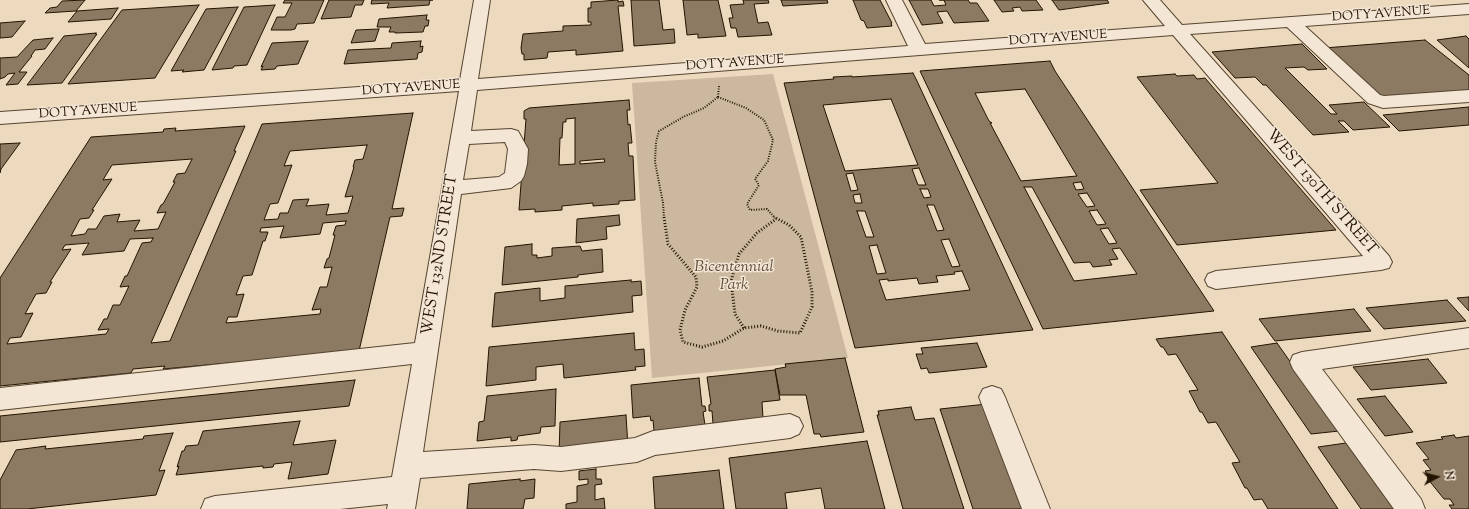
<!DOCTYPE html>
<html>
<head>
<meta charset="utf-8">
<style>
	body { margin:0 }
	#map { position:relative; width:1469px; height:509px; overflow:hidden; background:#edd9be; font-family:"Sorts Mill Goudy",serif }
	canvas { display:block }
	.north { position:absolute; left:1417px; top:457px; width:40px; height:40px; -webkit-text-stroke:3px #f3e6d5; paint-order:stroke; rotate:83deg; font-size:11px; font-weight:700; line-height:16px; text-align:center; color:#231401 }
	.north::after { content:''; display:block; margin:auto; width:14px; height:18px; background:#231401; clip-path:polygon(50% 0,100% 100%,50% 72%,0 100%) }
</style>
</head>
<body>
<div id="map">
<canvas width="1469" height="509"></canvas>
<div class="north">N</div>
</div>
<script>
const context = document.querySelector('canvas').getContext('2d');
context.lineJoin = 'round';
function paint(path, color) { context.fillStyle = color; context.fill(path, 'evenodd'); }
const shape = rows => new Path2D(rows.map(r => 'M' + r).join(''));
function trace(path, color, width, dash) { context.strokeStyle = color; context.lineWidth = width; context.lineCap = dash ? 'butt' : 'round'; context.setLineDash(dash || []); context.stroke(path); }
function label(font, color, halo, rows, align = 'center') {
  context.font = font + ' "Sorts Mill Goudy",serif'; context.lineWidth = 3; context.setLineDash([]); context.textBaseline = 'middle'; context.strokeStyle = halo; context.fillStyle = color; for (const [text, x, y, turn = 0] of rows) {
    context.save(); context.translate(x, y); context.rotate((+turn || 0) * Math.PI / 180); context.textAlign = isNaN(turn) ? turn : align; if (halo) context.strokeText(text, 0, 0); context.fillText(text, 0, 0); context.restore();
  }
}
const green = shape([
	[773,74,848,358,652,378,632,83]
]);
const building = shape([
	[85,0,76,11,45,13,50,8,57,7,62,1,85,0],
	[285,0,324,0,314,23,297,24,295,29,291,30,271,30,277,17,285,17,292,3,283,3,285,0],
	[329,0,364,0,362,5,355,5,351,17,321,19,329,0],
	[372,0,433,0,430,0,429,5,387,8,389,3,371,4,372,0],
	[618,0,618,2,623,1,624,6,618,6,623,51,576,55,576,50,548,52,547,58,524,60,524,54,522,54,521,48,523,34,563,31,563,26,591,25,591,22,588,22,588,8,591,8,591,2,618,0],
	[631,0,659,0,663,30,674,29,675,43,634,46,631,0],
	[683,0,718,0,726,36,698,38,698,34,687,35,683,0],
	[743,0,768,0,769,3,754,4,758,23,768,22,772,35,738,37,736,28,731,28,729,18,733,18,730,5,744,4,743,0],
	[781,0,827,0,828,3,783,6,781,0],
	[853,0,880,0,892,23,891,23,892,26,867,28,864,21,861,20,853,0],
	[909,0,931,0,934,6,946,5,944,0,939,0,968,0,970,3,977,3,989,21,954,23,947,11,937,12,943,23,922,25,909,0],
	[994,0,1036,0,1043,10,1022,11,1020,7,1012,8,1014,11,1002,12,994,0],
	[1052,0,1107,0,1109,3,1059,10,1052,0],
	[199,5,155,78,68,84,122,10,199,5],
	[275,5,247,65,234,66,233,68,212,70,244,7,275,5],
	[238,7,204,70,182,72,184,70,171,71,206,9,238,7],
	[118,8,111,19,68,22,77,11,118,8],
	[427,15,426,20,429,20,428,26,425,26,423,32,395,33,395,32,389,32,391,27,377,27,379,19,427,15],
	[25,21,12,37,0,38,0,23,25,21],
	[379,29,375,41,351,43,356,30,379,29],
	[96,33,95,34,97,34,62,83,27,85,64,36,96,33],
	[1466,36,1469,39,1469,68,1437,40,1466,36],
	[53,38,45,49,35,50,31,56,32,56,19,72,27,72,18,84,6,85,15,73,8,74,5,77,0,79,0,58,17,57,33,40,53,38],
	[1425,40,1469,75,1469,91,1378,98,1324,48,1425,40],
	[308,41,298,64,277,66,275,69,261,70,263,66,261,67,272,43,308,41],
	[421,41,420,47,423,46,422,52,418,53,417,59,344,64,348,50,391,48,392,43,421,41],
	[1302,44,1327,69,1308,70,1304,67,1285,68,1331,114,1337,114,1329,105,1364,102,1390,127,1353,130,1344,121,1338,121,1349,132,1313,135,1266,85,1263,85,1255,77,1235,78,1212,52,1302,44],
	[1050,61,1055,71,1214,311,1043,329,920,71,1050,61],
	[1025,89,1077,176,1021,181,990,123,992,123,989,121,975,93,1025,89],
	[1081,182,1084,189,1076,190,1073,183,1081,182],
	[1024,187,1032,187,1074,263,1090,262,1093,267,1112,265,1109,260,1118,259,1112,249,1120,248,1137,274,1074,281,1024,187],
	[1087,193,1095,206,1087,207,1078,194,1087,193],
	[1097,210,1106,224,1097,225,1089,211,1097,210],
	[1108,228,1117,243,1109,244,1100,229,1108,228],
	[913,73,917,81,1033,330,855,348,784,83,834,79,833,77,852,76,852,77,913,73],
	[891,99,918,165,845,171,823,105,891,99],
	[919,168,926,185,918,185,912,169,919,168],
	[853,173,858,190,851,191,846,174,853,173],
	[920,189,928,189,931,197,924,198,920,189],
	[860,194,862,203,855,203,853,195,860,194],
	[927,205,934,205,944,230,937,231,927,205],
	[857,211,865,211,874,237,866,237,857,211],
	[949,239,960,266,952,267,941,240,949,239],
	[877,245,886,273,877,274,869,246,877,245],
	[962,271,970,290,886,300,879,280,888,279,888,281,917,278,919,284,938,282,936,276,955,274,954,272,962,271],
	[1175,74,1177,76,1194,75,1197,79,1205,78,1336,230,1177,245,1140,190,1218,183,1137,77,1175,74],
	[629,100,630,110,627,110,628,125,630,124,632,143,628,143,629,156,633,156,635,200,619,201,619,204,593,206,593,203,562,206,562,210,535,212,535,209,519,210,526,119,524,119,524,111,529,108,629,100],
	[575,118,575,164,559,165,560,138,562,138,563,122,566,122,566,119,575,118],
	[604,159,605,162,580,164,580,161,604,159],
	[1469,107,1469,125,1399,131,1383,115,1469,107],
	[413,113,392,209,404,208,402,216,390,217,359,351,163,369,165,366,133,369,131,373,0,386,0,278,91,137,163,132,164,129,176,128,175,131,245,126,234,151,236,151,151,343,170,341,262,124,413,113],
	[367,145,363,159,355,160,353,167,354,167,345,197,353,196,348,213,326,215,329,204,306,206,309,199,293,200,288,213,280,213,278,219,264,220,270,204,278,203,292,165,284,166,290,151,367,145],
	[192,159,185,173,177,174,173,182,175,182,163,204,161,205,157,213,166,212,158,229,134,231,140,220,117,222,120,214,104,216,96,229,88,229,85,234,71,236,80,219,89,218,94,210,92,210,112,179,103,180,112,165,192,159],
	[346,221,345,225,336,226,333,235,335,235,329,258,327,259,324,268,332,267,327,287,320,287,312,310,321,309,320,314,226,323,228,317,237,317,244,294,236,295,243,276,252,275,263,241,265,241,268,232,260,232,261,228,284,226,280,238,320,234,323,223,346,221],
	[153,238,151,242,142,243,127,276,125,276,120,287,129,286,120,305,113,305,107,319,104,319,98,330,109,329,106,334,7,344,10,338,21,337,33,313,25,314,36,294,46,293,52,282,50,282,71,249,62,250,65,245,89,243,82,255,124,251,130,239,153,238],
	[20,143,1,169,0,173,0,144,20,143],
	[619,215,620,225,606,227,607,239,576,243,577,219,619,215],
	[532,244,532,255,537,255,537,258,552,256,552,248,580,246,582,251,602,249,603,272,578,275,578,277,502,285,505,247,532,244],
	[631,280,631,282,641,281,642,295,632,296,633,312,492,327,495,293,540,288,540,301,565,298,565,286,631,280],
	[1469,297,1469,311,1457,298,1469,297],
	[1447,300,1466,321,1384,329,1366,308,1447,300],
	[1354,309,1371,331,1275,341,1259,319,1354,309],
	[1222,332,1338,509,1268,509,1262,499,1254,500,1247,488,1245,488,1232,463,1240,462,1216,422,1208,423,1202,412,1200,412,1189,391,1198,390,1176,354,1168,355,1163,347,1161,347,1156,339,1222,332],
	[634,333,635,350,644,349,645,366,635,367,636,370,564,378,563,364,536,367,536,380,486,386,489,347,634,333],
	[977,343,987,367,929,373,927,368,921,369,916,354,923,354,921,348,977,343],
	[1277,343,1339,431,1311,434,1251,347,1277,343],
	[845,358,864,432,821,437,820,434,814,434,806,395,780,395,775,369,786,367,785,364,845,358],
	[1428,359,1447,383,1371,390,1353,367,1428,359],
	[775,370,780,400,762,402,763,418,713,424,712,411,709,411,709,405,711,404,707,377,775,370],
	[699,378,702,406,705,406,706,411,703,412,705,425,654,431,653,420,651,421,650,416,633,418,631,385,699,378],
	[355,380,349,406,0,442,0,416,355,380],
	[556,389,555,426,541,427,540,433,518,436,517,440,511,441,511,437,477,441,479,422,484,421,487,396,556,389],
	[1385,396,1413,432,1385,436,1357,399,1385,396],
	[987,404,1027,509,973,509,940,409,987,404],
	[911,407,915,420,934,418,964,509,903,509,877,415,879,415,878,411,911,407],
	[626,415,628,447,559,454,560,422,626,415],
	[300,421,293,445,336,440,328,474,288,479,292,462,274,464,273,467,263,468,263,466,176,475,179,466,177,467,182,451,184,451,186,446,198,445,203,431,300,421],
	[173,433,159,471,165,470,156,495,27,509,0,509,0,480,16,450,46,446,45,449,143,439,144,436,173,433],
	[1454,435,1456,438,1469,436,1469,509,1452,509,1449,505,1454,505,1450,499,1444,499,1427,478,1430,477,1425,471,1431,470,1423,460,1429,459,1416,443,1443,439,1441,437,1454,435],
	[867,441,885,509,825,509,821,488,785,493,787,509,736,509,729,458,867,441],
	[1346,443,1394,509,1361,509,1318,447,1346,443],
	[596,469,596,479,601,479,602,484,595,485,595,500,604,498,605,509,566,509,566,504,577,502,577,486,588,484,588,479,579,480,579,471,596,469],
	[719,470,724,509,655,509,653,477,719,470],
	[520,479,520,481,535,479,534,498,525,499,523,509,467,509,469,484,520,479]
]);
const pathFar1 = shape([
	[718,97,746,108,764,120,773,140,768,161,755,179,759,185,747,204,750,210,767,209,775,218],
	[718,97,719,86],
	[664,218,663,203,655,162,656,142,659,131,683,117,704,108,718,97]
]);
const path = shape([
	[664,217,668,244,696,277,697,287,685,310,680,330,683,342,702,347,723,341,744,328,761,326,778,331,800,333,812,307,812,292,801,237,789,225,774,217],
	[744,328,735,314,731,281,739,254,757,233,776,219]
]);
const minor = shape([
	[474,0,490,0,478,79,908,46,886,0,902,0,925,44,1165,26,1143,0,1160,0,1182,25,1469,4,1469,14,1305,26,1380,95,1384,96,1469,90,1469,102,1383,108,1368,103,1287,27,1190,34,1389,256,1392,262,1389,268,1381,270,1216,289,1208,286,1205,280,1208,274,1216,271,1363,256,1173,35,477,90,471,131,511,129,518,131,528,149,527,164,524,176,521,181,511,188,461,194,423,452,534,445,561,447,635,438,653,431,790,414,799,418,803,426,799,434,790,438,655,455,637,462,561,471,534,469,420,478,415,509,387,509,388,504,340,509,201,509,205,499,215,496,392,477,412,364,0,410,0,388,415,343,459,91,0,124,0,112,460,80,474,0],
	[505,142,508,149,505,173,499,177,463,180,469,144,505,142],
	[1469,328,1469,348,1322,369,1421,499,1425,509,1394,509,1293,369,1290,362,1293,355,1302,352,1469,328],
	[992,386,1001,389,1005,397,1050,509,1022,509,979,397,983,389,992,386]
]);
const farStreetnames = [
	["DOTY AVENUE",1381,15,-4],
	["DOTY AVENUE",1058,39,-4],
	["DOTY AVENUE",735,64,-4],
	["DOTY AVENUE",411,89,-4],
	["DOTY AVENUE",88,112,-4]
];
const streetNames = [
	["WEST 130TH STREET",1321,193,49],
	["WEST 132ND STREET",441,255,-81]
];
const parkNames = [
	["Bicentennial",734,268],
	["Park",734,286]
];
paint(green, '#cbb89e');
paint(building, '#8c7a63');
trace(building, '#231401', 1);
trace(minor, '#564530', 2);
trace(pathFar1, '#231401', 2, [1, 1.5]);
trace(path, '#231401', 3, [1, 2]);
paint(minor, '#f3e6d5');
label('13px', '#231401', '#f3e6d5', farStreetnames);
label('16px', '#231401', '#f3e6d5', streetNames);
label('italic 16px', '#5e4d38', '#f3e6d5', parkNames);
</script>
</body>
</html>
